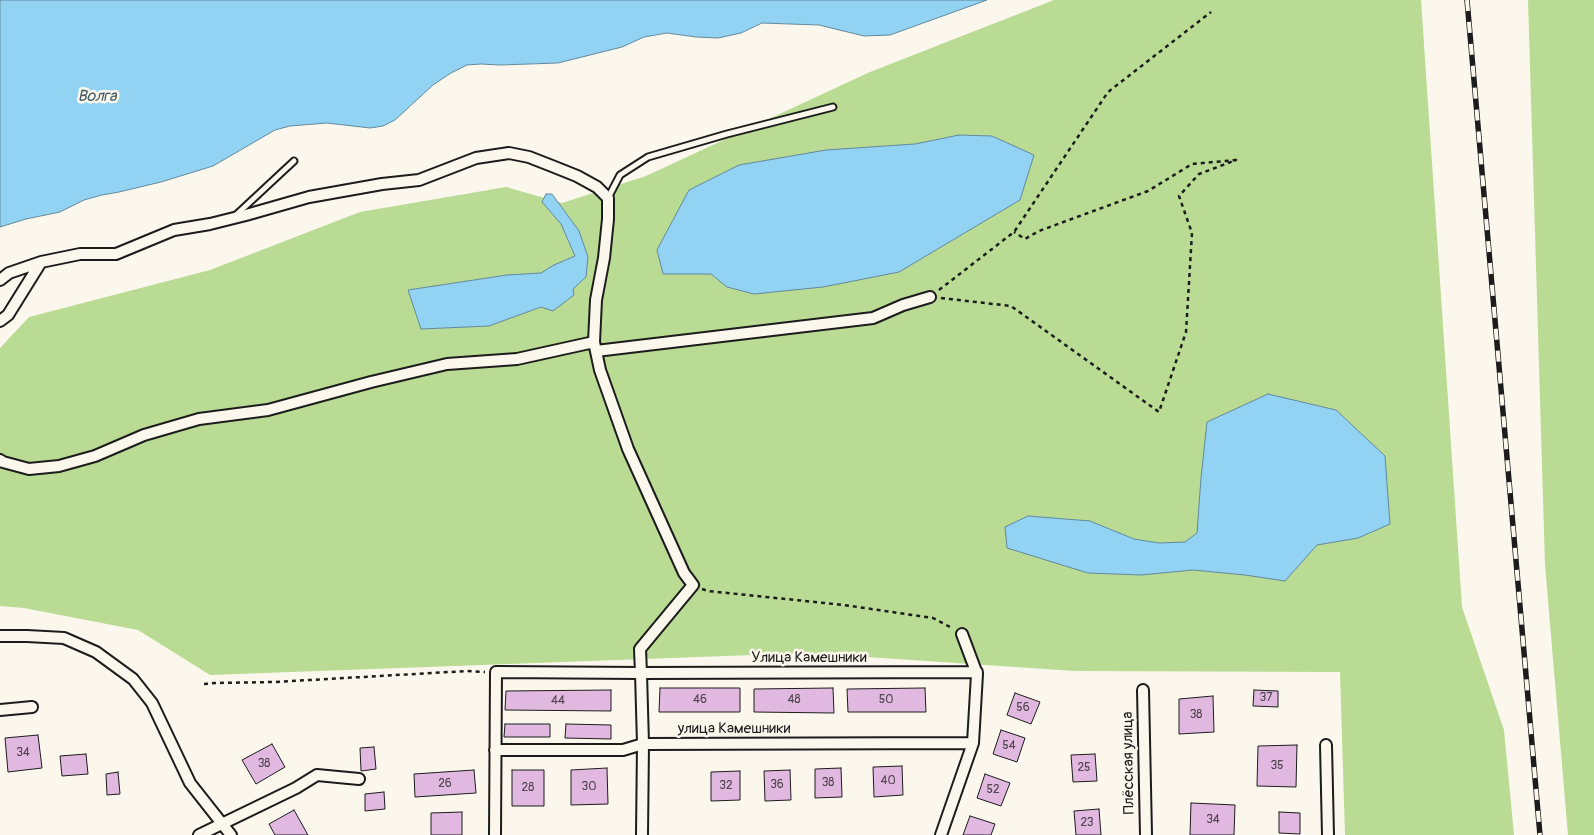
<!DOCTYPE html>
<html>
<head>
<meta charset="utf-8">
<style>
	body { margin:0 }
	canvas { display:block; background:#fbf7ec }
</style>
</head>
<body>
<canvas width="1594" height="835"></canvas>
<script>
const context = document.querySelector('canvas').getContext('2d');
context.lineJoin = 'round';
function paint(path, color) { context.fillStyle = color; context.fill(path, 'evenodd'); }
const shape = rows => new Path2D(rows.map(r => 'M' + r).join(''));
function trace(path, color, width, dash) { context.strokeStyle = color; context.lineWidth = width; context.lineCap = dash ? 'butt' : 'round'; context.setLineDash(dash || []); context.stroke(path); }
function label(font, color, halo, rows, align = 'center') {
  context.font = font + ' Pangolin,sans-serif'; context.lineWidth = 5; context.setLineDash([]); context.textBaseline = 'middle'; context.strokeStyle = halo; context.fillStyle = color; for (const [text, x, y, turn = 0] of rows) {
    context.save(); context.translate(x, y); context.rotate((+turn || 0) * Math.PI / 180); context.textAlign = isNaN(turn) ? turn : align; if (halo) context.strokeText(text, 0, 0); context.fillText(text, 0, 0); context.restore();
  }
}
const green = shape([
	[1054,0,1421,0,1462,607,1504,730,1514,835,1345,835,1340,672,1075,671,807,653,210,675,138,630,24,608,0,606,0,348,29,317,210,270,360,212,506,187,562,203,646,176,870,72],
	[1528,0,1594,0,1594,835,1568,835,1545,565]
]);
const water = shape([
	[0,0,987,0,890,35,864,36,819,25,762,23,741,33,718,38,696,37,667,33,644,37,622,47,558,63,500,65,481,64,467,65,451,73,433,85,395,120,383,126,370,128,327,123,290,126,275,130,213,166,161,182,119,192,102,195,84,200,60,212,26,219,0,227,0,0],
	[959,135,992,136,1034,155,1020,200,899,272,823,287,754,294,727,287,711,274,663,274,657,250,689,190,739,165,826,150,915,144,959,135],
	[546,194,552,194,579,231,588,257,586,277,573,289,574,295,553,311,541,307,489,326,421,329,408,290,507,275,541,273,554,265,575,256,561,224,542,202,546,194],
	[1268,394,1336,410,1385,456,1390,524,1358,538,1317,545,1285,581,1245,575,1193,570,1141,575,1088,573,1007,548,1005,527,1028,516,1090,521,1134,539,1159,543,1185,542,1197,533,1201,478,1207,422,1268,394]
]);
const building = shape([
	[660,688,740,688,740,712,659,712,660,688],
	[833,688,834,713,754,712,754,689,833,688],
	[925,688,926,712,848,712,847,689,925,688],
	[611,690,611,711,505,710,506,691,611,690],
	[1254,690,1278,691,1278,707,1253,706,1254,690],
	[1015,693,1040,702,1031,724,1007,715,1015,693],
	[1213,696,1214,732,1179,734,1179,699,1213,696],
	[505,724,550,724,550,737,504,737,505,724],
	[566,724,611,725,611,739,565,738,566,724],
	[1001,730,1025,738,1017,762,993,754,1001,730],
	[38,735,42,768,8,772,5,738,38,735],
	[272,744,285,767,256,784,242,760,272,744],
	[1297,745,1296,787,1257,786,1258,746,1297,745],
	[374,747,376,769,361,771,360,748,374,747],
	[86,754,88,774,62,776,60,756,86,754],
	[1095,754,1097,781,1073,782,1071,755,1095,754],
	[902,766,903,795,874,797,873,767,902,766],
	[607,768,608,804,571,805,571,770,607,768],
	[841,768,842,797,815,798,815,769,841,768],
	[474,770,476,793,415,797,414,774,474,770],
	[512,770,544,770,544,806,512,806,512,770],
	[790,770,791,800,765,801,764,771,790,770],
	[740,771,740,800,711,801,711,772,740,771],
	[118,772,120,794,107,795,106,774,118,772],
	[985,774,1010,783,1001,806,977,798,985,774],
	[384,792,385,809,365,811,365,794,384,792],
	[1191,803,1235,805,1234,835,1190,835,1191,803],
	[1099,809,1101,835,1076,835,1074,811,1099,809],
	[294,810,308,835,275,835,269,824,294,810],
	[462,812,462,835,431,835,431,813,462,812],
	[1279,812,1300,813,1300,834,1279,833,1279,812],
	[970,816,995,824,991,835,963,835,970,816]
]);
const path = shape([
	[939,290,1014,232,1108,92,1211,12],
	[941,298,1011,306,1159,412,1186,332,1192,233,1179,196,1199,174,1236,160,1192,164,1148,191,1039,231,1025,239,1014,232],
	[702,589,708,591,844,605,933,618,952,628],
	[204,684,215,683,275,682,467,671,485,672]
]);
const lane = shape([
	[608,198,620,175,648,157,727,134,833,107],
	[236,215,294,161]
]);
const street = shape([
	[0,280,9,273,41,262,80,254,116,254,174,230,210,224,246,215,309,197,382,184,419,180,476,158,509,153,529,157,552,166,577,176,597,187,608,198,608,219,604,258,596,300,594,342,600,370,628,449,684,573,693,585,640,649,641,673,977,672],
	[0,321,8,315,41,262],
	[596,351,873,318,903,305,930,297],
	[0,460,3,462,29,469,59,466,95,456,144,435,199,419,268,410,371,382,447,364,517,359,594,342],
	[0,636,27,636,64,638,96,652,133,679,152,703,190,783,231,835],
	[1143,690,1146,835],
	[0,710,32,707],
	[1326,745,1328,835],
	[495,750,623,750,643,744,973,743],
	[199,835,296,788,317,775,359,779],
	[495,835,496,672,641,673,643,744,642,835],
	[941,835,973,743,977,674,962,634]
]);
const rail = shape([
	[1467,0,1540,835]
]);
const numberNames = [
	["37",1266,698],
	["46",700,700],
	["48",794,700],
	["50",886,700],
	["44",558,701],
	["56",1023,708],
	["38",1196,715],
	["54",1009,746],
	["34",23,753],
	["38",264,764],
	["35",1277,766],
	["25",1084,768],
	["40",888,781],
	["38",828,783],
	["26",445,784],
	["36",777,785],
	["32",726,786],
	["30",589,787],
	["28",528,788],
	["52",993,790],
	["34",1213,820],
	["23",1087,823]
];
const streetNames = [
	["Улица Камешники",809,658],
	["улица Камешники",734,729],
	["Плёсская улица",1129,763,-91]
];
const waterNames = [
	["Волга",97,97]
];
paint(green, '#b9db94');
paint(water, '#92d2f3');
trace(water, '#63899d', 1);
paint(building, '#e1b9e0');
trace(building, '#1c1c1c', 1);
trace(lane, '#1c1c1c', 9);
trace(street, '#1c1c1c', 14);
trace(path, '#1c1c1c', 2.5, [4, 4]);
trace(lane, '#fbf7ec', 5);
trace(street, '#fbf7ec', 10);
trace(rail, '#1c1c1c', 5.5);
trace(rail, '#fbf7ec', 4, [11]);
label('12px', '#4d434d', null, numberNames);
label('15px', '#1c1c1c', '#fbf7ec', streetNames);
label('italic 16px', '#455c67', '#fbf7ec', waterNames);
</script>
</body>
</html>
